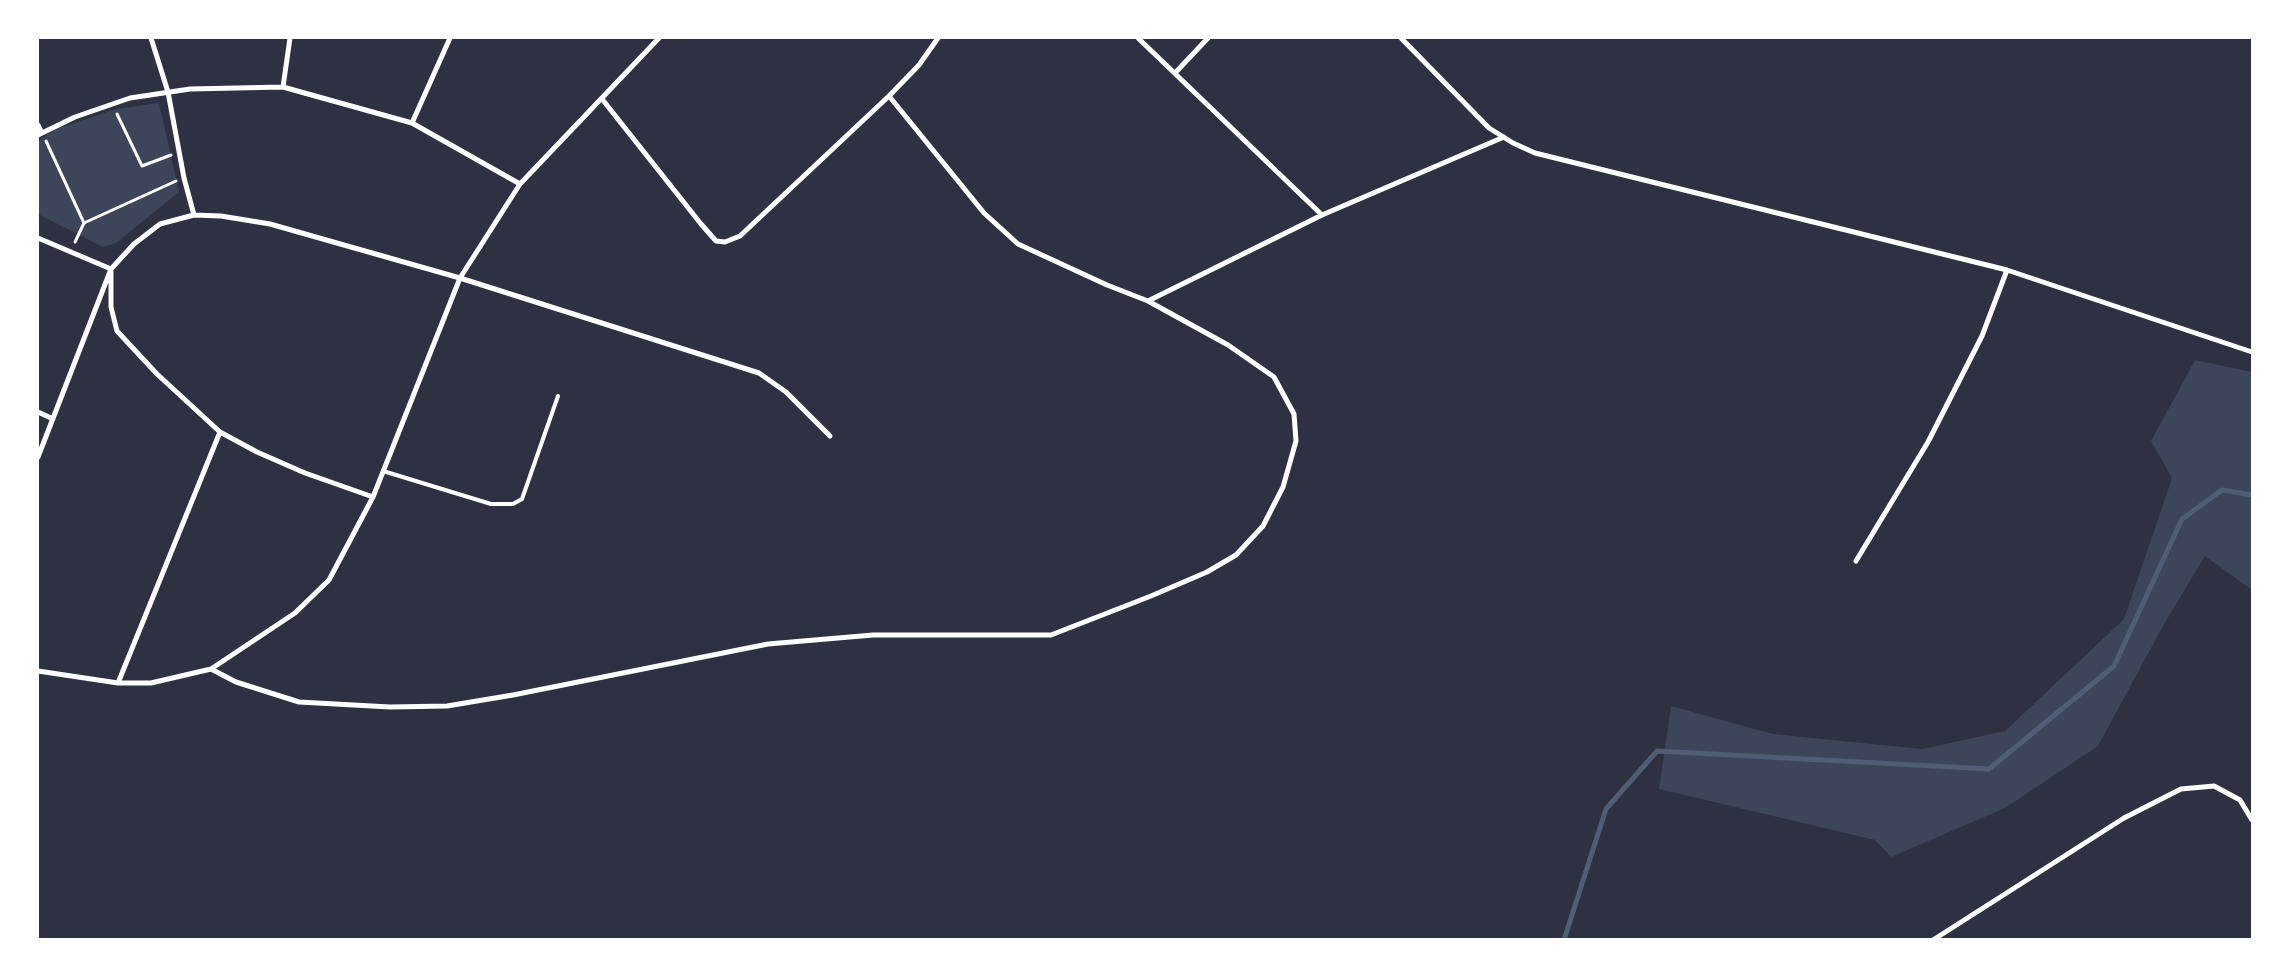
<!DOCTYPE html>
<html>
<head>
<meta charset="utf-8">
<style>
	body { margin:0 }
	#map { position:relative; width:2290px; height:977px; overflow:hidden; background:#2d3142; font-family:Overpass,sans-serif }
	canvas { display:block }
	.frame { position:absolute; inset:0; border:39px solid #fff; pointer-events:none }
</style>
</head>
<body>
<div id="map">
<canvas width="2290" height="977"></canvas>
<div class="frame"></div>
</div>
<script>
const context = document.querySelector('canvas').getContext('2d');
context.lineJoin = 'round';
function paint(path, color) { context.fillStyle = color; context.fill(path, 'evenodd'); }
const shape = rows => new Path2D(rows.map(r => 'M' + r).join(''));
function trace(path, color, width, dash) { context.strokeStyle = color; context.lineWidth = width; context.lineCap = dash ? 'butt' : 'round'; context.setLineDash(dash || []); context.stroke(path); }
const green = shape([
	[159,103,179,192,116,243,103,247,38,214,38,141,56,129,116,109],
	[2195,360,2252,372,2252,590,2205,556,2163,626,2098,746,2005,808,1891,857,1875,840,1659,789,1671,706,1773,734,1922,749,2005,731,2124,619,2172,478,2151,441]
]);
const stream = shape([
	[1564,940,1606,809,1657,751,1989,769,2114,666,2182,519,2222,490,2252,495]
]);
const path = shape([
	[117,114,142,166,171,155],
	[46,141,84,223,176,181],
	[75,242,84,223]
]);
const service = shape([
	[383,471,491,504,513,504,522,499,558,396]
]);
const minor = shape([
	[151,38,168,92,184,178,194,215],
	[1138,38,1322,215],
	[1401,38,1489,128,1513,143,1535,153,2007,270,2252,352],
	[1175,73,1208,38],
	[283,87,290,38],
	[602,99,701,224,716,241,725,242,740,236,889,96,919,65,938,38],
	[412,123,450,38],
	[38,125,41,131],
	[38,135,75,117,130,98,190,89,283,87,412,123,520,184],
	[38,238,111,269],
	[111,272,111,307,117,331,157,374,220,432,257,452,305,473,373,497],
	[1148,301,1322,215,1504,137],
	[38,412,53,419],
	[38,457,111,269,134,244,160,224,194,215,221,216,270,224,460,278,759,373,786,392,830,436],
	[1856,561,1928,442,1982,336,2007,270],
	[211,669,236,682,299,702,390,707,447,706,513,695,768,644,873,635,1051,635,1151,596,1207,572,1236,555,1263,526,1283,487,1296,441,1294,414,1274,377,1228,345,1148,301,1107,285,1018,244,984,213,889,96],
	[38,671,118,683,151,683,211,669,295,613,329,580,373,497,460,278,520,184,659,38],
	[118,683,220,432],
	[1933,940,2124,818,2181,789,2214,786,2240,800,2252,820]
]);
paint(green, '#3c4559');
trace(stream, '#4f5d75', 5);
trace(path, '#fff', 3);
trace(service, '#fff', 4);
trace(minor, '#fff', 5);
</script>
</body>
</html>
